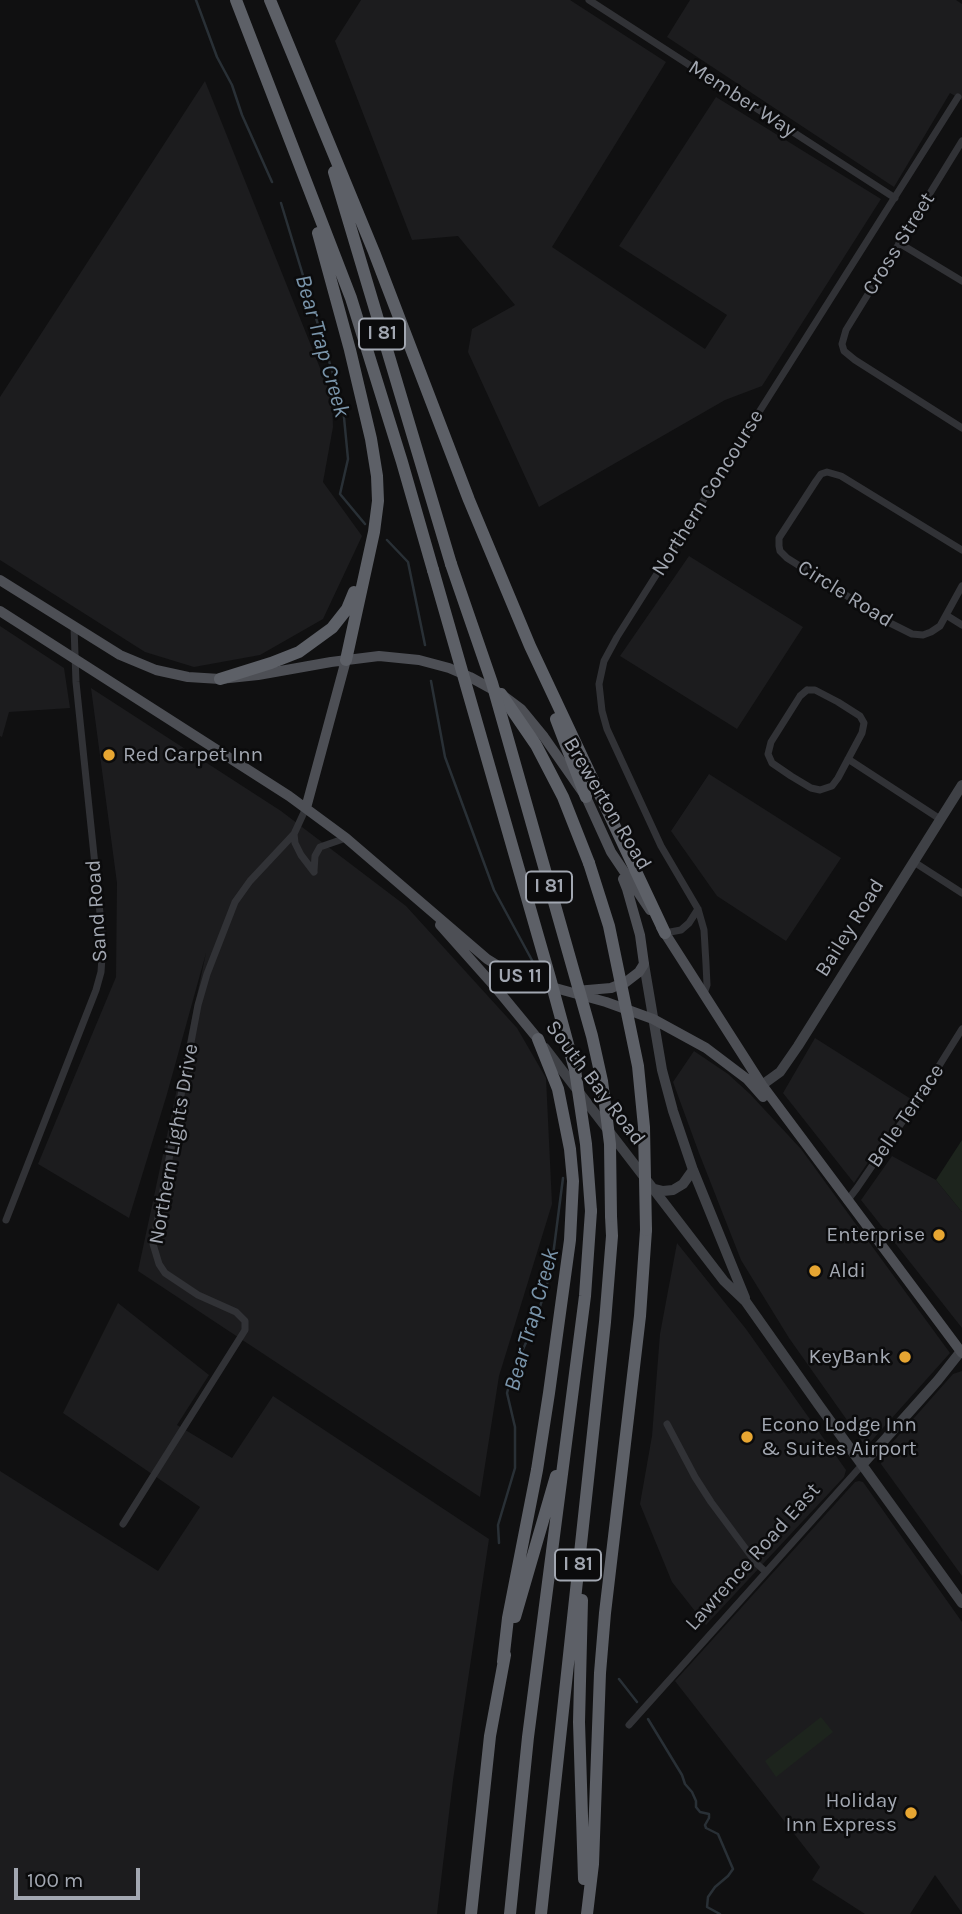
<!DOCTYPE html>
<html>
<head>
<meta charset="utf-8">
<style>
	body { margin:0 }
	#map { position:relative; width:962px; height:1914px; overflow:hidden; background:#101011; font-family:Karla,sans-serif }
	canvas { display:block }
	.scale { position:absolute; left:14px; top:1868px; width:126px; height:32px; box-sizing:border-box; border:4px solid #a2a7b1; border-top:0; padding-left:9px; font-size:21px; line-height:24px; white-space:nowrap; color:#a2a7b1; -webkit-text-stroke:5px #0b0b0c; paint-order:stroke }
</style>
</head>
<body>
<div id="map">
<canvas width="962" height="1914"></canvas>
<div class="scale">100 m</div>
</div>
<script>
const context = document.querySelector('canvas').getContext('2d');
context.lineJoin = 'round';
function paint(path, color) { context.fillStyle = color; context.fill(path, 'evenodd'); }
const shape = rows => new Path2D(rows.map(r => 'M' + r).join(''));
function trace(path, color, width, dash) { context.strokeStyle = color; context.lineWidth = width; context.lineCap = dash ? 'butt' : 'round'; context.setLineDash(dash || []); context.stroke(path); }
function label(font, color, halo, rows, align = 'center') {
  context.font = font + ' Karla,sans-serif'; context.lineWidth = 5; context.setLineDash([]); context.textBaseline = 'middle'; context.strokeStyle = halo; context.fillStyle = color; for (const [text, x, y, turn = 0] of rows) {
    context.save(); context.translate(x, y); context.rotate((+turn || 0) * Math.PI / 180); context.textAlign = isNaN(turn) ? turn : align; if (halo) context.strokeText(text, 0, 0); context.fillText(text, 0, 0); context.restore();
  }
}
const built = shape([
	[361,0,570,0,666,62,552,247,705,349,727,315,619,246,716,97,881,199,762,386,725,400,539,507,468,352,472,329,515,305,458,236,412,240,335,41],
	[690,0,956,0,962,4,962,100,950,93,894,187,667,37],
	[205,81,332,398,333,427,323,482,362,536,323,619,260,655,194,667,145,652,0,560,0,397],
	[689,556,803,627,737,729,620,656],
	[0,626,64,668,70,708,9,712,2,737,0,736],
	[91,688,281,811,406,906,517,1028,546,1078,552,1204,499,1376,480,1497,138,1271,206,953,167,1094,129,1218,38,1164,116,977,117,883],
	[709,774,841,858,786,941,717,896,671,831],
	[815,1038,911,1099,854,1183,783,1093],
	[694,1051,728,1074,750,1094,801,1149,950,1353,866,1447,789,1338,741,1260,699,1153,673,1082],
	[892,1156,936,1180,962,1212,962,1328,861,1200],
	[677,1243,746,1329,846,1470,844,1477,706,1625,672,1582,640,1504,652,1436,660,1334],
	[118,1303,209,1375,177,1425,232,1458,273,1396,489,1539,453,1780,437,1914,0,1914,0,1471,158,1571,200,1507,63,1413],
	[962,1371,962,1576,881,1464,883,1453,953,1374],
	[859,1481,863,1482,962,1622,962,1913,935,1875,910,1914,865,1914,812,1880,820,1867,675,1681,855,1482]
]);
const green = shape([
	[962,1140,962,1212,936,1180],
	[821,1717,833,1732,776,1777,765,1761]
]);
const stream = shape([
	[196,0,217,57,232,85,242,115,272,182],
	[281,203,343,407,348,459,340,494,365,524],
	[387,540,408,562,425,645],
	[431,681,445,757,494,890,534,964],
	[499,1543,498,1525,515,1468,515,1427,507,1393,513,1371,535,1323,551,1271,563,1178],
	[619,1679,637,1702],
	[648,1719,682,1775,685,1784,692,1792,696,1801,696,1807,700,1812,709,1814,709,1818,705,1825,706,1828,718,1834,733,1869,728,1876,715,1887,708,1897,707,1907,720,1914]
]);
const street = shape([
	[589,0,895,198],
	[962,141,846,330,842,344,844,351,855,360,962,428],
	[899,243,962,281],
	[962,550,841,476,827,472,821,474,816,481,779,538,779,546,780,551,787,558,890,623,912,634,923,635,931,632,940,626,962,586],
	[946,615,962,625],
	[807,690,815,690,838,702,860,716,864,723,862,733,838,778,832,786,820,790,811,788,791,776,772,763,768,754,771,742,800,696,807,690],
	[848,759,940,819],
	[306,808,294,834,295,843,301,855,314,872],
	[914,862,962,893],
	[314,871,315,856,320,847,346,838],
	[665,933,681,930,689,923,698,909],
	[704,994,707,985,706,964,704,930,698,909,661,846,607,729,602,711,599,684,604,661,617,637,958,97],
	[847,1201,857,1188,924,1090,962,1029],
	[6,1220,96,990,101,972,103,942,76,682,74,627],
	[667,1424,695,1477,711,1502,757,1564,766,1572],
	[123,1524,245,1330,245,1321,236,1312,198,1295,165,1273,159,1264,153,1244,198,1005,207,974,235,902,250,881,294,834],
	[629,1725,862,1465]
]);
const secondary = shape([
	[644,964,662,1070,673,1111,693,1170,745,1298],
	[545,1048,724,1281,746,1302,818,1404,962,1603],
	[762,1085,780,1072,798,1046,962,785],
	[651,1188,663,1191,673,1190,683,1184,693,1170],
	[862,1465,938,1380,961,1351]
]);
const primary = shape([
	[0,580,120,655,156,670,188,677,220,679,258,675,331,662,379,656,419,660,449,668,470,677,501,694,521,709,544,737,586,797,611,852,650,910],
	[0,611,289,796,346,838,487,959,508,972,548,986,606,1002,653,1019,706,1048,747,1079,763,1097],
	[306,808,346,660],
	[440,925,496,988,538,1039],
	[661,927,762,1085,962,1353],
	[576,991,611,988,626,982,639,972,644,964,640,935,627,889,623,879]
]);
const highway = shape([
	[236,0,351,298,402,462,433,570],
	[270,0,374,252,469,500,530,646,665,933],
	[334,172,451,564],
	[318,233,350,350,371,439,377,476,378,501,374,532,346,660],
	[220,679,271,663,299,652,332,628,347,609,354,592],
	[501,694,536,745,563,797,589,863],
	[556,719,586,797],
	[582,1600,579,1722,584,1879],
	[515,1617,556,1476],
	[503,1662,508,1618,537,1470,549,1393,570,1240,573,1181,570,1149,558,1089,538,1039],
	[471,1914,490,1736,505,1655],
	[510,1914,528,1737,585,1296,591,1211],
	[541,1914,605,1322,612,1236,611,1216],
	[587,1914,593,1864,600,1673,605,1613,640,1316,646,1230]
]);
const highwayBridge = shape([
	[451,564,492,683,592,1036,602,1081,610,1144,611,1216],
	[433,570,550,978,575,1070,586,1144,591,1211],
	[589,863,609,926,638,1066,644,1127,646,1230]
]);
const markers = [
	[109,755,7,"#e7a632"],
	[939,1235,7,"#e7a632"],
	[815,1271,7,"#e7a632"],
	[905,1357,7,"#e7a632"],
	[747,1437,7,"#e7a632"],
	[911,1813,7,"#e7a632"]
];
const shields = [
	[382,334,46],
	[549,887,46],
	[520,977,60],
	[578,1565,46]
];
const shieldNames = [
	["I 81",382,334],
	["I 81",549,887],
	["US 11",520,977],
	["I 81",578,1565]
];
const streetNames = [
	["Member Way",742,99,33],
	["Cross Street",899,244,-58],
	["Northern Concourse",708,493,-58],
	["Circle Road",845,594,32],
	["Brewerton Road",607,804,59],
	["Sand Road",97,911,-94],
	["Bailey Road",850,928,-58],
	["South Bay Road",595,1083,53],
	["Belle Terrace",906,1116,-56],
	["Northern Lights Drive",174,1144,-80],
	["Lawrence Road East",753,1557,-48]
];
const poiNames = [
	["Red Carpet Inn",123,755],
	["Enterprise",925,1235,"right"],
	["Aldi",829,1271],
	["KeyBank",891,1357,"right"],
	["Econo Lodge Inn",761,1425],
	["& Suites Airport",761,1449],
	["Holiday",897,1801,"right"],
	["Inn Express",897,1825,"right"]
];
const waterNames = [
	["Bear Trap Creek",322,346,74],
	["Bear Trap Creek",532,1320,-74]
];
paint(built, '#1c1c1e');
paint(green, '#1d241d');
trace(stream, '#293036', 2.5);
trace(street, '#313236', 7);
trace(secondary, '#3f4146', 10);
trace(primary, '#4d4f55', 10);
trace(highway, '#5d6067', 12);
trace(highwayBridge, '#5d6067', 12);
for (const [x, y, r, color] of markers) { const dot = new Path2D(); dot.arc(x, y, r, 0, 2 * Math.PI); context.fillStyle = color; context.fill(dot); trace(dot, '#0b0b0c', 2.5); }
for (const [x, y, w] of shields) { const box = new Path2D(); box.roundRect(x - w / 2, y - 15.5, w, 31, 5); context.fillStyle = '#0b0b0c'; context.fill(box); trace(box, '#a2a7b1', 2); }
label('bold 19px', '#a2a7b1', null, shieldNames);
label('21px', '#a2a7b1', '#0b0b0c', streetNames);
label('21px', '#a2a7b1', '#0b0b0c', poiNames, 'left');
label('italic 23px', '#7a95ab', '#0b0b0c', waterNames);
</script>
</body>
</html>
